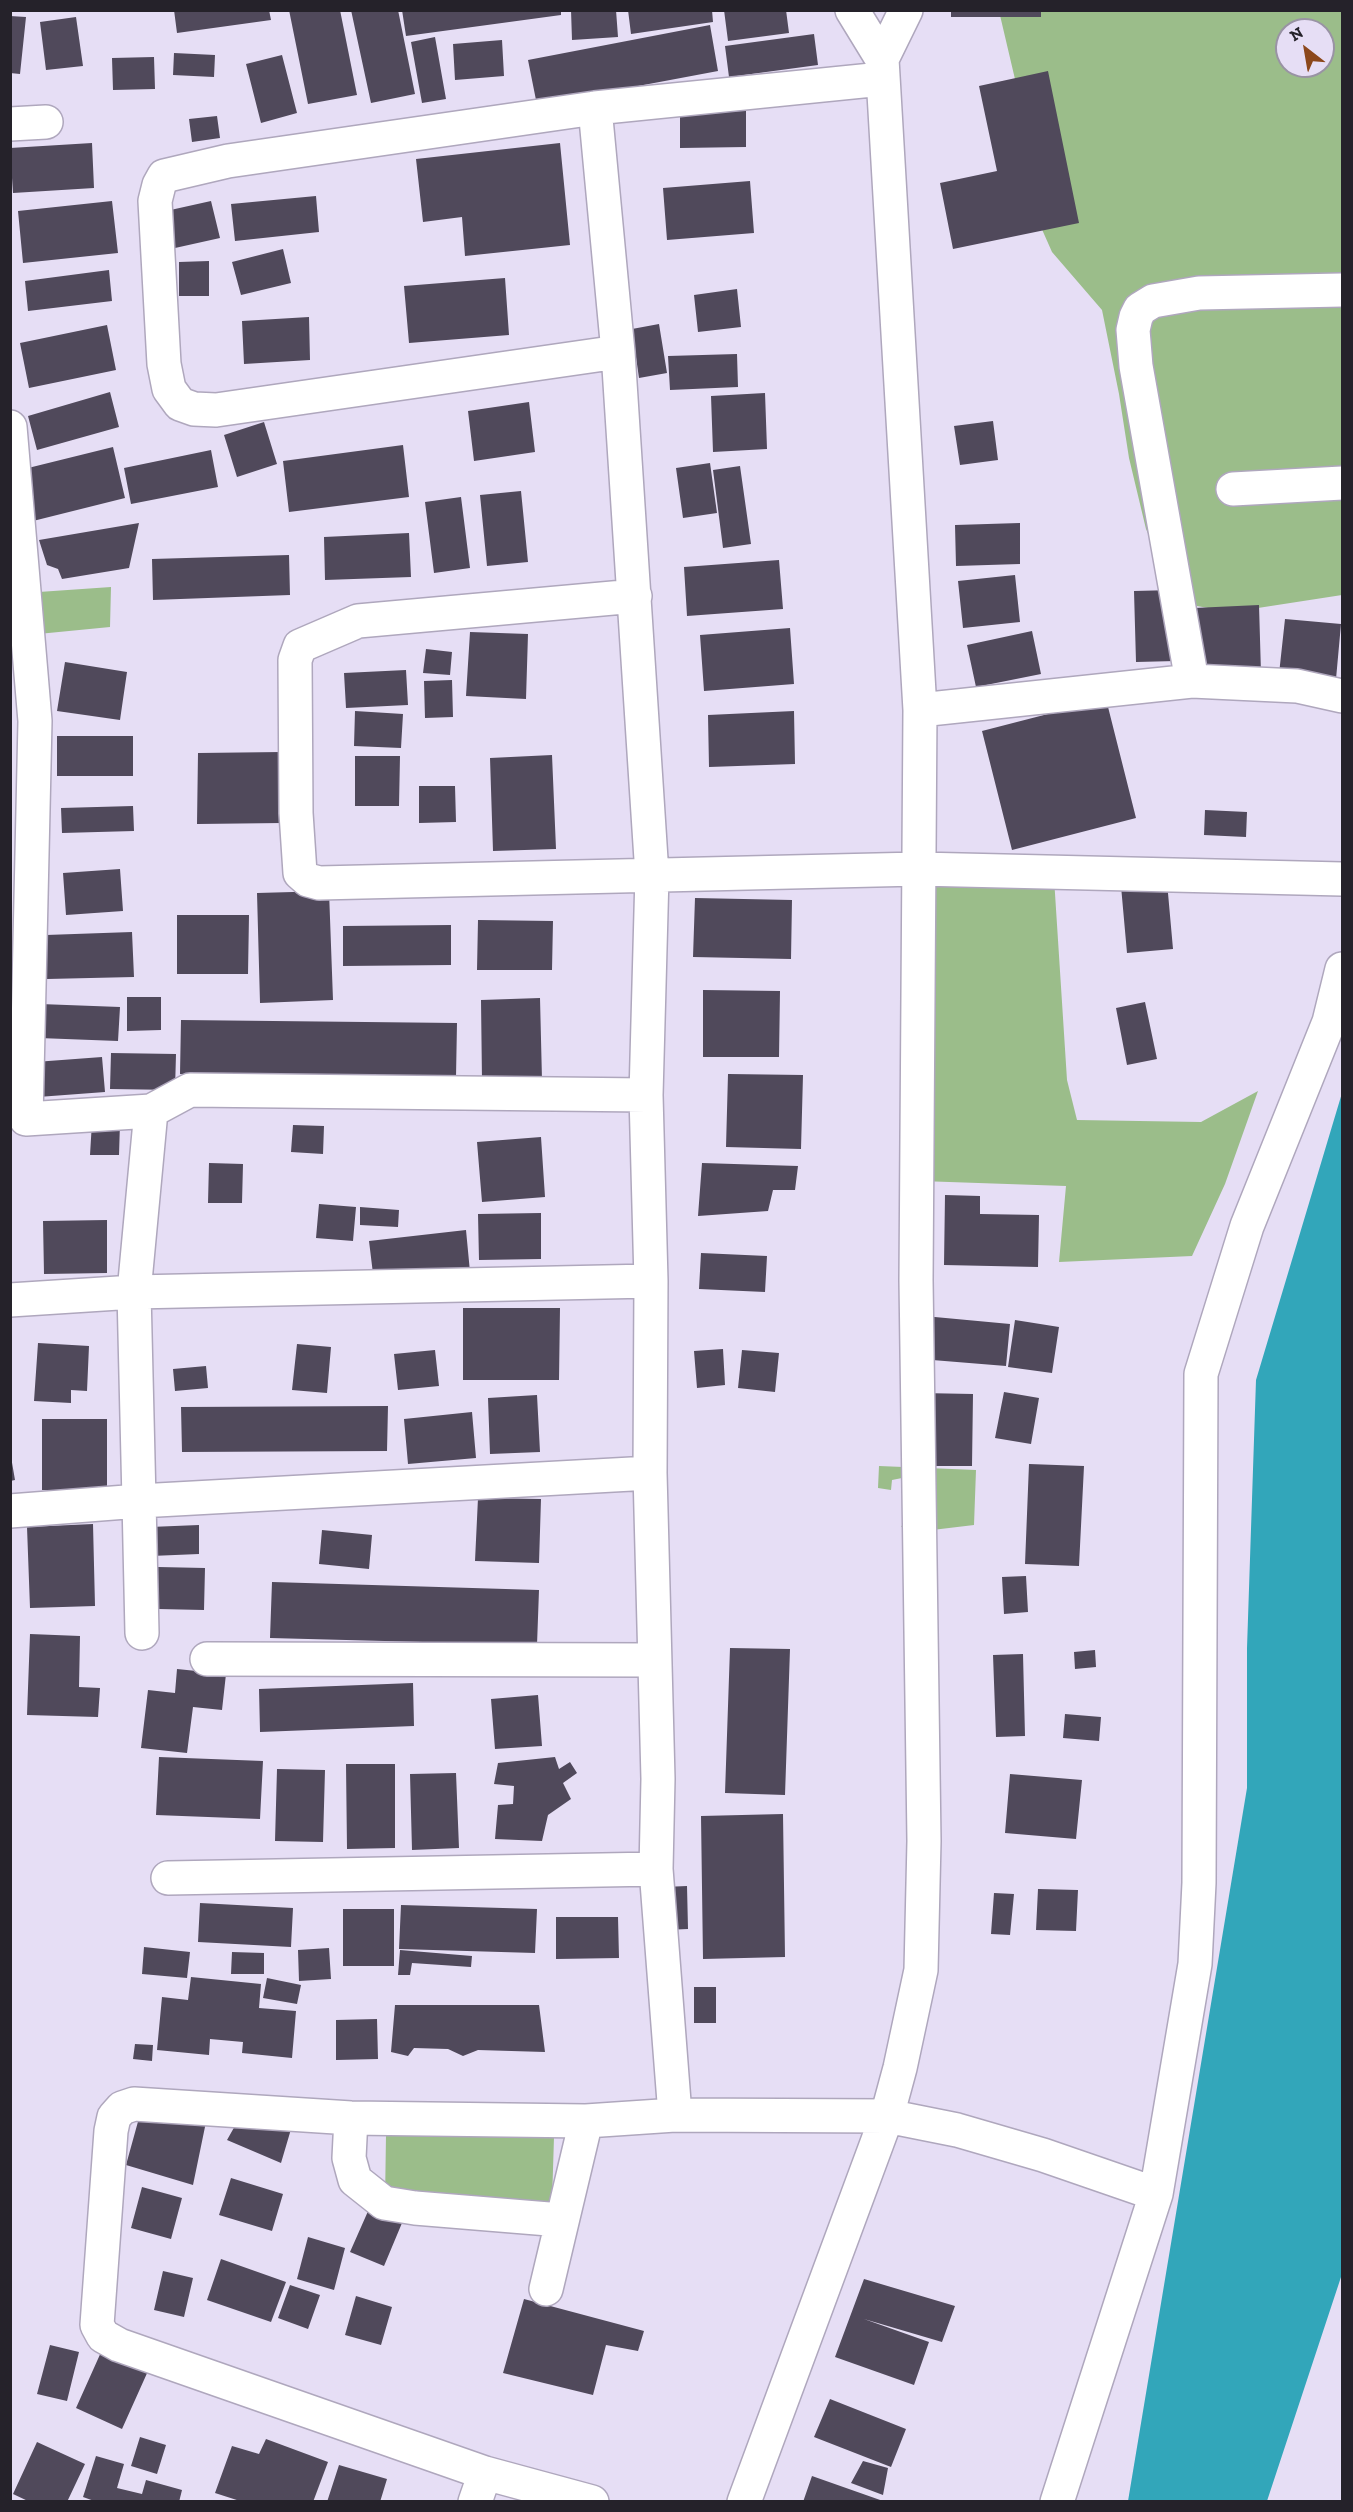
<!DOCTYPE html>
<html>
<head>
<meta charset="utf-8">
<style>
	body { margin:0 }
	#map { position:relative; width:1353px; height:2512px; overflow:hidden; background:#e6def5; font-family:"Zilla Slab",serif }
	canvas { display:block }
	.frame { position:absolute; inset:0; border:12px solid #25222a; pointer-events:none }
	.north { position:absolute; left:1275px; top:18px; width:60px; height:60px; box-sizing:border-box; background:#e6def5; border:2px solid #9993a4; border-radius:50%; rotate:329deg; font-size:16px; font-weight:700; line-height:24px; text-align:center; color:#25222a }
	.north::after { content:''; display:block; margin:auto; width:21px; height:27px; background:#8c481c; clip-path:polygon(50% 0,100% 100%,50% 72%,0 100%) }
</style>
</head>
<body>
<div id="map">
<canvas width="1353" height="2512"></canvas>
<div class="frame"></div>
<div class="north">N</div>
</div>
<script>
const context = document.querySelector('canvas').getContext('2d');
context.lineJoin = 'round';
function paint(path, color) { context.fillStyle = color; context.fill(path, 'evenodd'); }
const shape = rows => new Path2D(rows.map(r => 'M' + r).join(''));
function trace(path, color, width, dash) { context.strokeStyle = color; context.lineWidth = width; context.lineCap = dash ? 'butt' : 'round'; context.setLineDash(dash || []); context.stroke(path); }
const green = shape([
	[999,11,1342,11,1342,595,1232,612,1179,603,1146,529,1129,458,1119,394,1102,310,1052,252,1021,182,1022,109],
	[1287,30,1323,30,1323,66,1287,66],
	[111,587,110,627,28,635,22,648,11,642,10,594],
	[920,863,1054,878,1067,1080,1077,1120,1201,1122,1258,1091,1225,1184,1192,1256,1059,1262,1066,1186,920,1181],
	[879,1466,976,1470,974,1525,924,1531,922,1522,901,1527,911,1512,911,1482,902,1478,892,1480,891,1490,878,1488],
	[386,2135,554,2137,552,2202,385,2201]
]);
const water = shape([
	[1342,1093,1342,2274,1267,2501,1128,2501,1247,1788,1247,1648,1256,1380]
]);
const building = shape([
	[174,10,269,10,271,20,177,33],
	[289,10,340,10,357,95,308,104],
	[351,10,398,10,415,94,371,103],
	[402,10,561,10,561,15,406,36],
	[571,10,616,10,618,37,572,40],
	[628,10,712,10,713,22,631,34],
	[724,10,786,10,789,33,728,41],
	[951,10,1041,10,1041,17,951,17],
	[10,16,26,17,20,74,10,73],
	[76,17,83,66,46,70,40,22],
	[710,25,718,71,537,105,528,60],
	[814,34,818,65,729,77,725,46],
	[435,37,446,99,422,103,411,42],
	[502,40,504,76,455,80,453,44],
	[174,53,215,55,214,77,173,75],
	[282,55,297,113,261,123,246,64],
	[154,57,155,89,113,90,112,58],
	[1048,71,1079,223,953,249,940,183,997,171,979,86],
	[746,111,746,147,680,148,680,112],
	[217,116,220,138,192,142,189,119],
	[92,143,94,188,13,193,10,148],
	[560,143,570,245,465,256,462,217,423,222,416,159],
	[750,181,754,233,667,240,663,188],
	[316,196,319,232,235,241,231,204],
	[112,201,118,253,23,263,18,211],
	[211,201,220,238,175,248,166,211],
	[283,249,291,283,241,295,232,262],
	[209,261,209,296,179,296,179,262],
	[109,270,112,301,28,311,25,281],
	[505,278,509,335,409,343,404,286],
	[737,289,741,327,698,332,694,295],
	[309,317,310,360,244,364,242,321],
	[659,324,667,373,639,378,632,329],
	[107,325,116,370,29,388,20,343],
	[737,354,738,387,670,390,668,356],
	[110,392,119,427,37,450,28,416],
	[765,393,767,449,713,452,711,396],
	[529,402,535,452,474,461,468,411],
	[993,421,998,460,960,465,954,426],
	[264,422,277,464,237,477,224,435],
	[403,445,409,497,289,512,283,461],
	[113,447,125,498,29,522,16,471],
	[211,450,218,487,131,504,124,468],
	[710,463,717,513,683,518,676,468],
	[740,466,751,544,723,548,713,470],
	[521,491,528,562,487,566,480,495],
	[461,497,470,568,434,573,425,502],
	[139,523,129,568,62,579,58,569,47,565,39,540],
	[1020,523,1020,564,956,566,955,525],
	[409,533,411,577,325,580,324,537],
	[289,555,290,595,153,600,152,559],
	[779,560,783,609,687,616,684,567],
	[1015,575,1020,622,963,628,958,581],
	[1174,590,1176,661,1136,662,1134,591],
	[1259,605,1261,673,1197,675,1194,608],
	[1285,619,1341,624,1336,679,1279,674],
	[790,628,794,684,704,691,700,635],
	[1032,631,1041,674,976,687,967,645],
	[470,632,528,634,526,699,466,696],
	[426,649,452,652,450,675,423,673],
	[65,662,127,672,120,720,57,711],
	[406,670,408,705,346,708,344,673],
	[452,680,453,717,425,718,424,681],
	[1106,699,1136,818,1012,850,982,731],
	[355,711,403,714,401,748,354,746],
	[794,711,795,764,709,767,708,715],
	[57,736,133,736,133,776,57,776],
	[282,752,282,823,197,824,198,753],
	[552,755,556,849,493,851,490,758],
	[355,756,400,756,399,806,355,806],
	[419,786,455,786,456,822,419,823],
	[133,806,134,831,62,833,61,808],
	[1205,810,1247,812,1246,837,1204,835],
	[120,869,123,911,66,915,63,873],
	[1167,882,1173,949,1127,953,1121,886],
	[329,891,333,1000,260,1003,257,893],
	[695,898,792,900,791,959,693,957],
	[177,915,249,915,248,974,177,974],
	[478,920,553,921,552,970,477,970],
	[451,925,451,965,343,966,343,926],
	[132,932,134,977,47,979,46,935],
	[703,990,780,991,779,1057,703,1057],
	[127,997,161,997,161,1030,127,1031],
	[540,998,542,1080,482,1081,481,1000],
	[1145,1002,1157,1059,1127,1065,1116,1008],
	[40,1004,120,1007,118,1041,39,1038],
	[181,1020,457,1023,456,1077,180,1074],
	[111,1053,176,1054,175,1090,110,1089],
	[102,1057,105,1092,38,1097,35,1062],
	[728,1074,803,1075,801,1149,726,1147],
	[92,1122,120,1123,119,1155,90,1155],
	[293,1125,324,1126,323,1154,291,1152],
	[541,1137,545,1197,482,1202,477,1142],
	[209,1163,243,1164,242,1203,208,1203],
	[702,1163,798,1166,795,1190,773,1190,768,1211,698,1216],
	[945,1195,980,1196,980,1214,1039,1215,1038,1267,944,1265],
	[319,1204,356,1207,353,1241,316,1238],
	[360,1207,399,1210,398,1227,360,1225],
	[541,1213,541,1259,479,1260,478,1214],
	[107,1220,107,1273,44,1274,43,1221],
	[466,1230,470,1272,374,1282,369,1241],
	[701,1253,767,1256,765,1292,699,1289],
	[463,1308,560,1308,559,1380,463,1380],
	[924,1316,1010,1324,1006,1366,920,1359],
	[1015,1320,1059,1327,1052,1373,1008,1367],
	[38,1343,89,1346,87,1391,71,1390,71,1403,34,1401],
	[297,1344,331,1347,327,1393,292,1390],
	[723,1349,725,1385,697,1388,694,1351],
	[435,1350,439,1386,398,1390,394,1354],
	[742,1350,779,1353,775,1392,738,1388],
	[206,1366,208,1388,175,1391,173,1369],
	[1004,1392,1039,1398,1031,1444,995,1438],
	[921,1393,973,1394,972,1466,921,1466],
	[537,1395,540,1452,490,1454,488,1398],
	[388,1406,387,1451,182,1452,181,1407],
	[472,1412,476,1458,408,1464,404,1419],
	[42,1419,107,1419,107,1490,42,1490],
	[10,1451,15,1480,10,1481],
	[1029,1464,1084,1466,1079,1566,1025,1564],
	[478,1498,541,1499,539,1563,475,1561],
	[93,1524,95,1606,30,1608,27,1527],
	[199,1525,199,1554,151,1556,150,1527],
	[322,1530,372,1535,369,1569,319,1564],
	[158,1567,205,1568,204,1610,158,1609],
	[1026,1576,1028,1612,1004,1614,1002,1577],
	[272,1582,539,1590,537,1645,270,1638],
	[30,1634,80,1636,79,1687,100,1688,98,1717,27,1715],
	[730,1648,790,1649,785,1795,725,1793],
	[1095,1650,1096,1667,1075,1669,1074,1652],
	[1023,1654,1025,1736,996,1737,993,1655],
	[177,1669,226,1674,222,1710,193,1707,187,1753,141,1748,148,1690,175,1693],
	[413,1683,414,1726,260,1732,259,1689],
	[538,1695,542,1746,495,1749,491,1699],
	[1065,1714,1101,1717,1099,1741,1063,1738],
	[159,1757,263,1761,260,1819,156,1815],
	[555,1757,559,1769,570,1762,577,1773,563,1783,571,1799,548,1815,542,1841,495,1839,498,1805,513,1804,514,1786,494,1784,498,1763],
	[346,1764,395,1764,395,1848,347,1849],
	[277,1769,325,1770,323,1842,275,1841],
	[456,1773,459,1848,412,1850,410,1774],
	[1010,1774,1082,1780,1076,1839,1005,1833],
	[783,1814,785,1957,703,1959,701,1816],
	[687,1886,688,1929,665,1930,664,1887],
	[1038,1889,1078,1890,1076,1931,1036,1930],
	[994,1893,1014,1894,1010,1935,991,1934],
	[200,1903,293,1908,291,1947,198,1942],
	[401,1905,537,1909,535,1953,399,1949],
	[343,1909,394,1909,394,1966,343,1966],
	[556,1917,618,1917,619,1958,556,1959],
	[144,1947,190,1952,187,1978,142,1974],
	[329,1948,331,1979,299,1981,298,1950],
	[400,1950,472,1956,471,1967,412,1963,410,1975,398,1975],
	[232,1952,264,1953,264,1974,231,1974],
	[191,1977,261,1984,259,2008,296,2011,292,2058,242,2053,243,2042,210,2039,209,2055,157,2050,162,1997,188,2000],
	[267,1978,301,1985,297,2004,263,1998],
	[694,1987,716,1987,716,2023,694,2023],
	[395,2005,539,2005,545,2052,478,2050,463,2056,448,2049,414,2048,408,2056,391,2052],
	[377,2019,378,2059,336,2060,336,2020],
	[135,2044,153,2045,152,2061,133,2059],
	[240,2117,294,2119,281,2163,227,2140],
	[139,2118,206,2122,193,2185,126,2165],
	[231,2178,283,2194,272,2231,219,2215],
	[142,2187,182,2198,171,2239,131,2228],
	[369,2209,402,2223,384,2266,350,2252],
	[308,2237,345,2248,334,2290,297,2279],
	[221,2259,286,2282,271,2322,207,2300],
	[163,2271,193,2278,184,2317,154,2310],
	[864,2279,955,2306,942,2342,864,2319,929,2342,914,2385,835,2357],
	[290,2285,320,2295,308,2329,278,2318],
	[356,2296,392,2307,381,2345,345,2335],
	[524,2299,644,2331,638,2351,606,2345,593,2395,503,2373],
	[50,2345,79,2352,67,2401,37,2394],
	[102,2350,148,2371,122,2429,76,2408],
	[830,2399,906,2429,891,2467,814,2437],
	[140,2437,166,2445,157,2474,131,2466],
	[266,2439,328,2462,313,2502,243,2502,215,2493,232,2446,259,2454],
	[37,2442,85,2464,67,2502,30,2502,13,2494],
	[96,2456,124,2464,117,2488,142,2494,146,2480,182,2490,179,2502,97,2502,83,2497],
	[863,2461,888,2468,883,2495,851,2483],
	[339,2465,387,2479,380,2502,327,2502],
	[812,2476,883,2501,883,2502,803,2502]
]);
const minor = shape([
	[852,10,882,59],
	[595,108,618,352,216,410,194,409,180,404,169,389,164,364,155,201,159,185,164,176,228,161,595,108,882,79],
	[10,124,46,122],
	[618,352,652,875,646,1095,651,1281,650,1473,658,1779,656,1869,675,2115],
	[10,427,35,721,26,1119,151,1111,134,1292,139,1501,10,1511],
	[1233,489,1342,483],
	[635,596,358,621,300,646,295,660,296,813,300,873,308,880,319,883,919,869,1342,879],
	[1192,681,1136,366,1133,330,1136,317,1140,309,1153,301,1199,293,1342,290],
	[920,710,1192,681,1297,686,1342,696],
	[151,1111,190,1090,646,1095],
	[10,1300,134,1292,651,1281],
	[142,1633,139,1501,650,1473],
	[207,1659,654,1660],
	[168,1878,656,1869],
	[351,2118,349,2158,355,2180,384,2203,415,2208,561,2220],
	[1156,2194,1195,1964,1199,1883,1201,1374,1247,1226,1329,1022,1342,969],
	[546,2289,586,2121],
	[475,2502,485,2473],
	[592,2502,485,2473,119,2345,103,2336,97,2325,111,2131,114,2117,122,2108,134,2104,351,2118,586,2121,675,2115,887,2116,957,2130,1043,2155,1156,2194,1057,2502],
	[744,2502,887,2116,900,2068,921,1970,924,1841,916,1280,920,710,882,59,906,10]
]);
paint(green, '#9bbd8a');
paint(water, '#32a6ba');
paint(building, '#50495b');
trace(minor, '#afa7bd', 36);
trace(minor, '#fff', 33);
</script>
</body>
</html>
